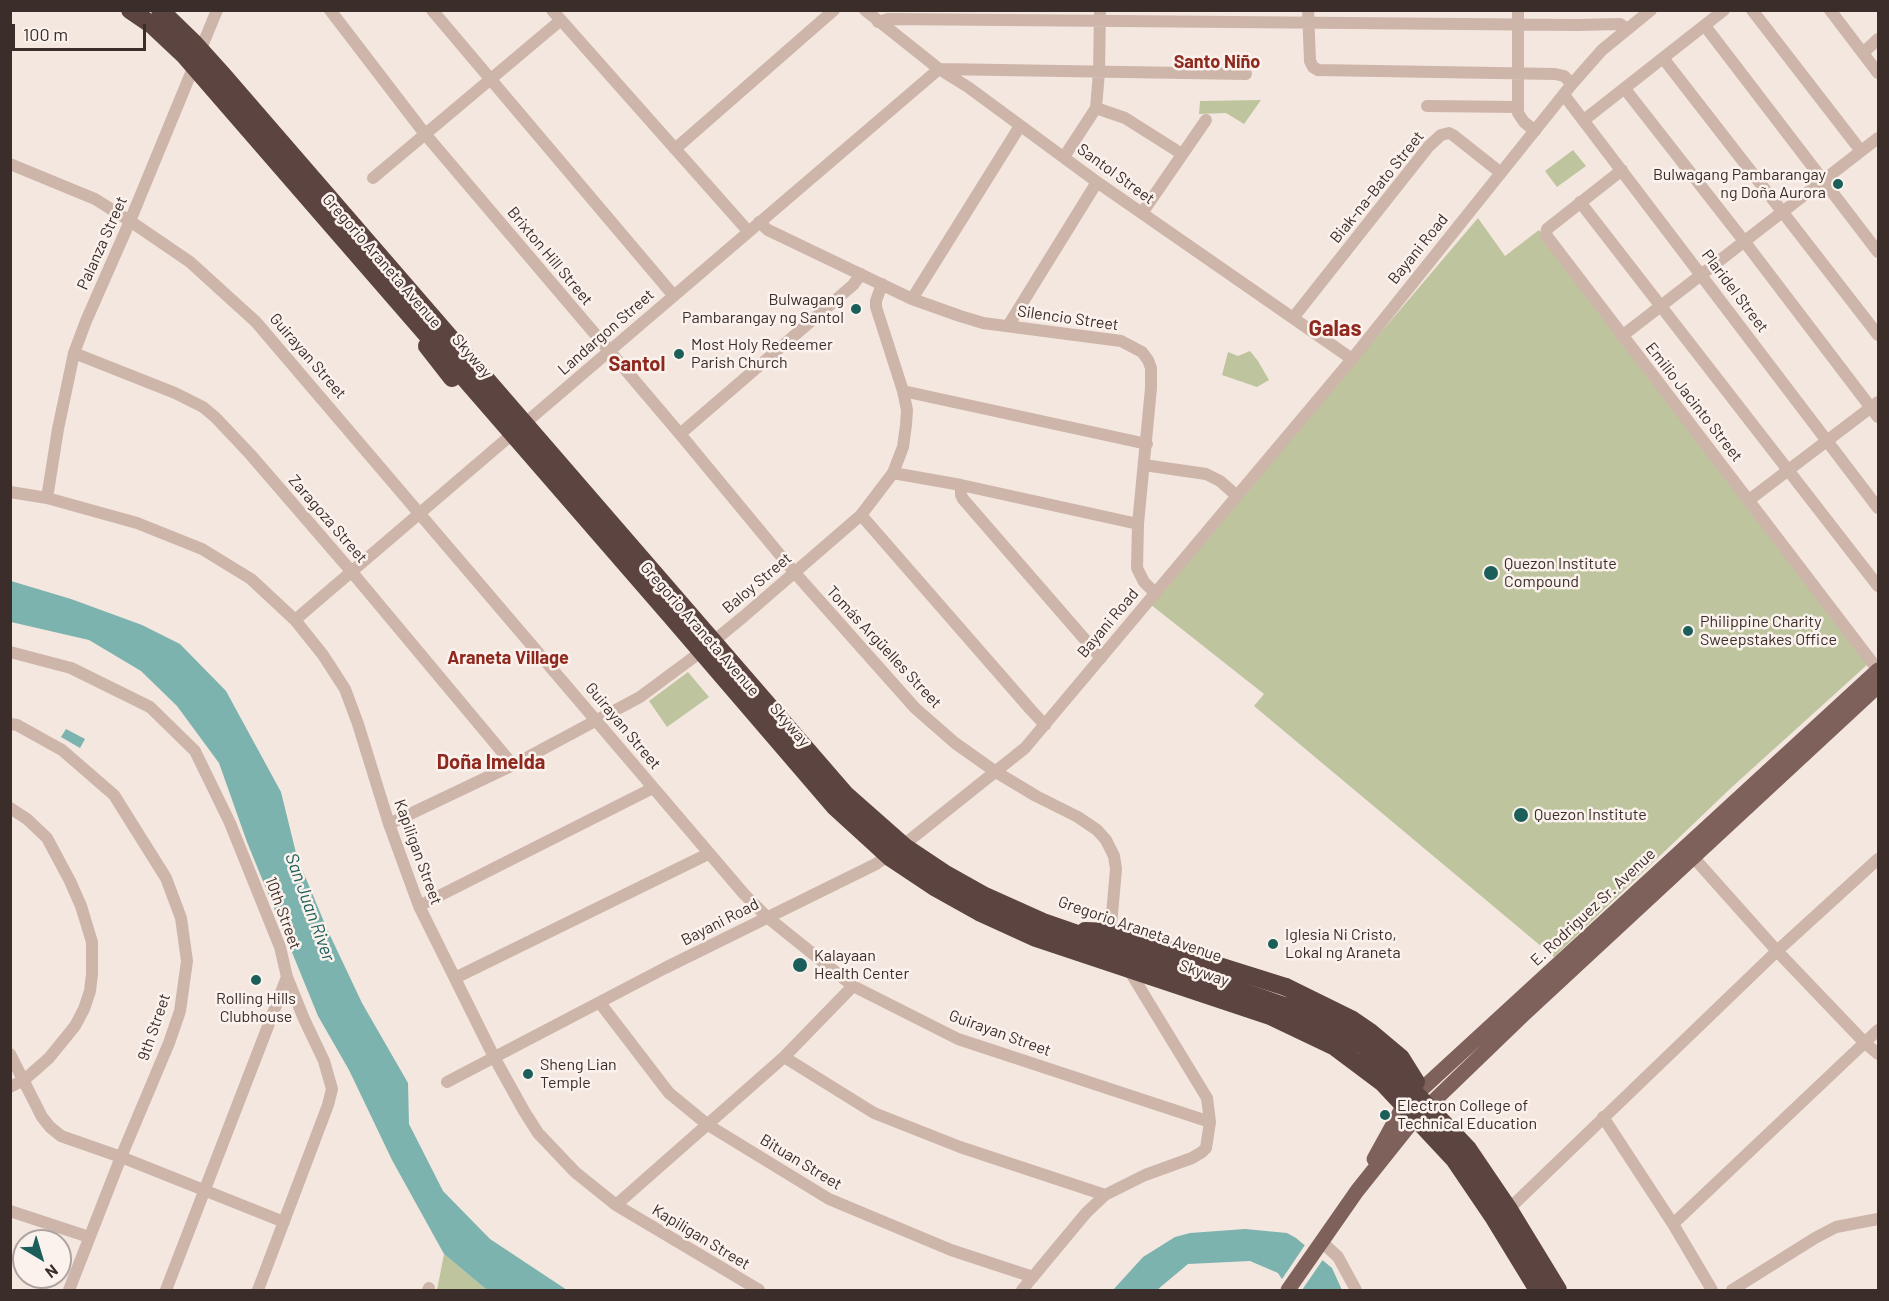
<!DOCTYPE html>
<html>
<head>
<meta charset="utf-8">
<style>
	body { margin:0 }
	#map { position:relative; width:1889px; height:1301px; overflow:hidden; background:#f4e7e0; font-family:Barlow,sans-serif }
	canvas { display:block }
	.frame { position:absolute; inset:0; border:12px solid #3b2d2a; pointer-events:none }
	.north { position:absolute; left:12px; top:1229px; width:60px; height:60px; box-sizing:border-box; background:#fbf2ed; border:2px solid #aea39f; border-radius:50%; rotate:142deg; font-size:16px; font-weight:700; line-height:24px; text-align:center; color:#3b2d2a }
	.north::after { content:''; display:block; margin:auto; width:21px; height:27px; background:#1c5f5a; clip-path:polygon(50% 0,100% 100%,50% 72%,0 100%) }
	.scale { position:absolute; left:12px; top:24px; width:134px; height:27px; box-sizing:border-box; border:3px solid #3b2d2a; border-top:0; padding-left:8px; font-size:18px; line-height:21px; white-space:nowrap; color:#3b2d2a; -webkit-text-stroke:4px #fbf2ed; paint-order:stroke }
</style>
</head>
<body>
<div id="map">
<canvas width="1889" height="1301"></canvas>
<div class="frame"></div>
<div class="north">N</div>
<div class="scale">100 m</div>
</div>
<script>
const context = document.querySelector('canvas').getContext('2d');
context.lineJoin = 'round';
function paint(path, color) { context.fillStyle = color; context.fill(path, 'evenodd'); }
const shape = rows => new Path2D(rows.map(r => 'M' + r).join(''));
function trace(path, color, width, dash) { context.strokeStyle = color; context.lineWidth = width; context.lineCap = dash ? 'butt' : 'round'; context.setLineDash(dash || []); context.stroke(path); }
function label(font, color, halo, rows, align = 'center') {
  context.font = font + ' Barlow,sans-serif'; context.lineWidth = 5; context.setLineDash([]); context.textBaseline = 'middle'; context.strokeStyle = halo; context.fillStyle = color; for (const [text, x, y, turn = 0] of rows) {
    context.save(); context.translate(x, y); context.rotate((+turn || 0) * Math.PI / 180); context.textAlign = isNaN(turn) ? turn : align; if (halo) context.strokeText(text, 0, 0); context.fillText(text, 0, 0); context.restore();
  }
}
const green = shape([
	[1261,100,1244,124,1226,113,1199,114,1200,101],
	[1573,150,1586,166,1557,187,1545,171],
	[1478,218,1505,256,1539,230,1868,664,1732,787,1554,957,1254,706,1264,694,1150,604],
	[1250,351,1258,361,1269,380,1257,387,1222,375,1228,352,1238,356],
	[688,672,709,697,667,727,649,701],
	[444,1254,487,1290,437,1290]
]);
const water = shape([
	[11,581,71,599,142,625,180,644,226,691,281,792,297,857,327,929,362,1003,408,1083,409,1124,443,1191,490,1239,567,1290,487,1290,444,1254,392,1160,349,1070,318,1016,247,842,219,763,177,706,141,671,89,640,11,622],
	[66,729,85,739,80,748,61,737],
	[1245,1229,1287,1233,1296,1238,1332,1268,1342,1290,1289,1290,1278,1273,1250,1261,1188,1264,1157,1290,1113,1290,1143,1257,1175,1237,1190,1233]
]);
const pier = shape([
	[1305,1245,1324,1258,1302,1290,1285,1290,1280,1282]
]);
const minor = shape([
	[330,10,425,134,680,434,795,573,915,708,955,743,996,772,1036,796,1078,817,1097,830,1106,840,1114,856,1116,869,1110,937],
	[432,10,674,296],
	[552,10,748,231],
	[865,10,939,69,968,87,1097,182,1352,359],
	[1308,10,1310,61,1313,67,1318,70,1555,74,1564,76,1572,84],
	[1518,10,1518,113,1524,122,1535,131],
	[1752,10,1861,151],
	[1830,10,1878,73],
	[878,22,888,19,1577,25,1620,24,1628,29],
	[1705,26,1878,252],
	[1863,53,1878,39],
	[1663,58,1878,335],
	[1625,89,1744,241,1878,417],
	[1564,95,1878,508],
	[1427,106,1517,107],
	[1096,108,1125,118,1182,154],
	[1584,120,1724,10],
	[675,149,834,10],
	[1064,157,1096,108,1099,72,1100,10],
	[10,164,95,199,130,221,190,262,256,322,744,894,767,917,853,986,958,1039,1210,1122],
	[1622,170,1547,229,1546,235,1878,670],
	[373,178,561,20],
	[1580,202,1878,586],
	[1142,213,1206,120],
	[759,222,768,230,912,299,960,316,983,323,1121,341,1142,352,1148,360,1151,368,1151,388,1138,524,1137,568,1144,582,1155,593],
	[912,299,1020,126],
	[1293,318,1429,146,1441,135,1449,133,1453,135,1501,173],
	[1008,326,1097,182],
	[1622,336,1878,138],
	[74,353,175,393,203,407,215,417,250,454,351,571,513,765],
	[903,391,1147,444],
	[680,434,853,285,861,274],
	[1144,465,1206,474,1220,481,1237,496],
	[893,473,961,485,1138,524],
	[961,485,961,495,963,499,1101,658],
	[10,492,47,498,137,523,202,549,251,579,295,620,323,655,345,689,358,724,389,824,419,906,494,1057,524,1111,538,1133,575,1172,616,1205,759,1290],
	[47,498,58,429,74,353,86,321,130,221,217,10],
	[1749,500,1878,402],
	[861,515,1031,710,1045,725],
	[295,620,939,69,1246,74],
	[10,652,71,668,150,707,195,751,230,823,280,947,287,977,304,1019,324,1061,332,1089,328,1105,258,1290],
	[10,724,17,725,62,750,114,795,166,878,181,918,187,961,180,1011,169,1043,121,1157,69,1290],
	[10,808,27,819,47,838,70,881,81,906,92,942,92,974,90,991,84,1009,75,1026,49,1058,24,1080,10,1087],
	[389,824,513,765,640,697,698,654,743,617,861,515,893,473,903,447,906,425,907,410,903,391,876,307,876,301,882,284],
	[1694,858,1777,951,1865,1043,1878,1054],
	[419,906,653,788],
	[455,978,708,854],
	[600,1003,669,1093,708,1125,829,1199,951,1250,1033,1277],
	[10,1054,42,1117,50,1127,61,1136,121,1157,284,1222],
	[784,1057,874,1113,960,1147,1105,1195],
	[447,1082,665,968,876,864,906,843,1025,748,1352,359,1572,84,1602,50,1651,10],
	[1603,1117,1673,1224,1712,1290],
	[616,1205,784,1057,853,986],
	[1512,1206,1777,951,1878,859],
	[10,1211,89,1237],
	[1673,1224,1878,1030],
	[1322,1242,1338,1257,1356,1290],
	[166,1290,287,977],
	[428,1290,429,1288],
	[1022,1290,1086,1213,1105,1195,1145,1175,1192,1158,1202,1152,1206,1148,1210,1122,1207,1098,1132,975],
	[1732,1290,1815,1238,1836,1227,1878,1219]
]);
const major = shape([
	[1374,1159,1401,1110,1422,1089,1878,670],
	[1288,1290,1357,1191,1412,1122,1523,1015,1878,686]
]);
const highway = shape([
	[427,346,452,378],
	[1085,931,1111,932,1286,987]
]);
const highwayBridge = shape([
	[130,10,152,25,185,56,671,616,834,806,891,858,936,888,979,912,1036,938,1270,1016,1335,1047,1383,1083,1454,1159,1494,1218,1538,1290],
	[160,10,194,43,222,74,845,794,905,847,944,873,985,896,1043,922,1307,1014,1344,1033,1364,1046,1393,1070,1468,1149,1508,1208,1558,1290],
	[1286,987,1351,1019,1370,1032,1401,1058,1416,1082]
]);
const markers = [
	[1838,184,6,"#1c5f5a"],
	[856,309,6,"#1c5f5a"],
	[679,354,6,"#1c5f5a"],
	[1491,573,8,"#1c5f5a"],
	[1688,631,6,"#1c5f5a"],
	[1521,815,8,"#1c5f5a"],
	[1273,944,6,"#1c5f5a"],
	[800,965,8,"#1c5f5a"],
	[256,980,6,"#1c5f5a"],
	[528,1074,6,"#1c5f5a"],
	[1385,1115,6,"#1c5f5a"]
];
const streetNames = [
	["Santol Street",1116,174,36],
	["Biak-na-Bato Street",1377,187,-51],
	["Palanza Street",102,243,-66],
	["Bayani Road",1418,249,-51],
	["Brixton Hill Street",550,256,50],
	["Gregorio Araneta Avenue",382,261,49],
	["Plaridel Street",1735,291,53],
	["Silencio Street",1068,318,8],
	["Landargon Street",606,332,-41],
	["Guirayan Street",308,356,49],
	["Skyway",472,356,49],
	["Emilio Jacinto Street",1694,402,52],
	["Zaragoza Street",328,519,49],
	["Baloy Street",757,583,-40],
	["Bayani Road",1108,623,-50],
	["Gregorio Araneta Avenue",700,629,49],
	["Tomás Argüelles Street",884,647,47],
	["Skyway",790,725,49],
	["Guirayan Street",623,726,50],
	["Kapiligan Street",418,852,70],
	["E. Rodriguez Sr. Avenue",1593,907,-43],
	["10th Street",283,913,70],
	["Bayani Road",720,922,-27],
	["Gregorio Araneta Avenue",1140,929,19],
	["Skyway",1204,973,19],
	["9th Street",154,1027,-71],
	["Guirayan Street",1000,1033,20],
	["Bituan Street",801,1162,31],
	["Kapiligan Street",701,1237,31]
];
const poiNames = [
	["Bulwagang Pambarangay",1826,175,"right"],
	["ng Doña Aurora",1826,193,"right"],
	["Bulwagang",844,300,"right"],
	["Pambarangay ng Santol",844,318,"right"],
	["Most Holy Redeemer",691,345],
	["Parish Church",691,363],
	["Quezon Institute",1504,564],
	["Compound",1504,582],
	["Philippine Charity",1700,622],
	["Sweepstakes Office",1700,640],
	["Quezon Institute",1534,815],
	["Iglesia Ni Cristo,",1285,935],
	["Lokal ng Araneta",1285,953],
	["Kalayaan",814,956],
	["Health Center",814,974],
	["Rolling Hills",256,999,"center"],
	["Clubhouse",256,1017,"center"],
	["Sheng Lian",540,1065],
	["Temple",540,1083],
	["Electron College of",1397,1106],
	["Technical Education",1397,1124]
];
const neighbourhoodNames = [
	["Santo Niño",1217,62],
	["Araneta Village",508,658]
];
const waterNames = [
	["San Juan River",310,907,70]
];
const quarterNames = [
	["Santol",637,364],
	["Doña Imelda",491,762]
];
const districtNames = [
	["Galas",1335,329]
];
paint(green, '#bec59e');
paint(water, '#7cb3ae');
paint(pier, '#f4e7e0');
trace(minor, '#ceb5aa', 12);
trace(major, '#7e615a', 15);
trace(highway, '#5c4541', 18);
trace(highwayBridge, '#5c4541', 18);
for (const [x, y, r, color] of markers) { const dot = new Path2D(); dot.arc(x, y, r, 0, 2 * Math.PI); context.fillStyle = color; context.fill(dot); trace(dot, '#fbf2ed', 2); }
label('16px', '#3b2d2a', '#fbf2ed', streetNames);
label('16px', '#3b2d2a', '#fbf2ed', poiNames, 'left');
label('bold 18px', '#8f281e', '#fbf2ed', neighbourhoodNames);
label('italic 18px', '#1c5f5a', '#fbf2ed', waterNames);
label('bold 20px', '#8f281e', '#fbf2ed', quarterNames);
label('bold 22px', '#8f281e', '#fbf2ed', districtNames);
</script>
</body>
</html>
